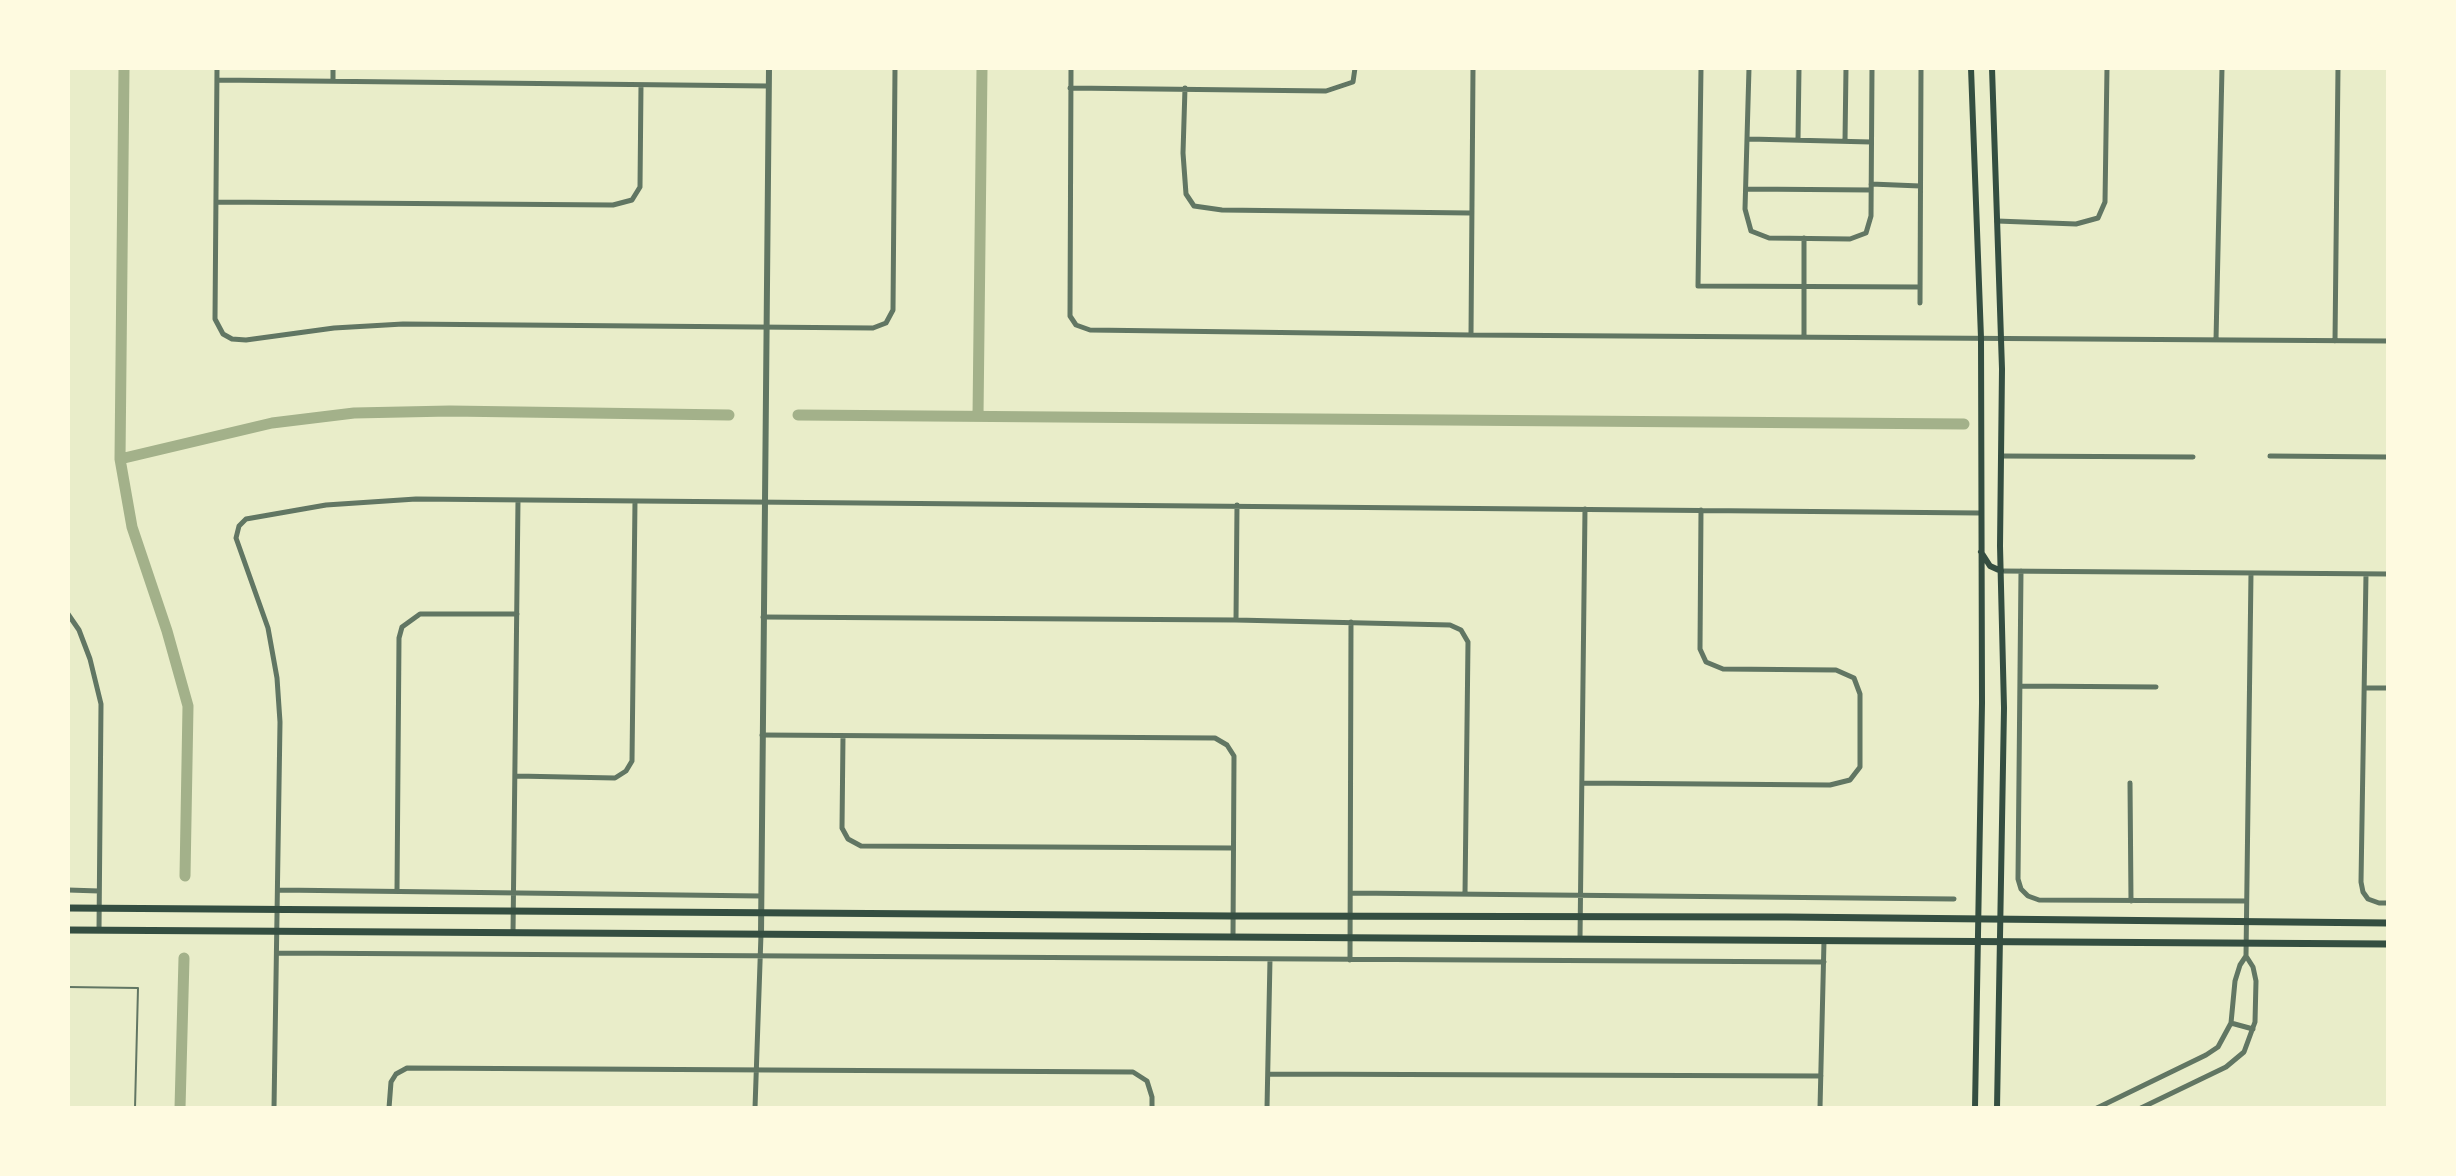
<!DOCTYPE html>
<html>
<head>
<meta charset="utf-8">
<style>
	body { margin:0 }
	#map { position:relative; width:2456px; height:1176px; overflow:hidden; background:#e9edc9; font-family:Rubik,sans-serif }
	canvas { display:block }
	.frame { position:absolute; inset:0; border:70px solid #fefae0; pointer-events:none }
</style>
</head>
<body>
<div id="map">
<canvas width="2456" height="1176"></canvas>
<div class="frame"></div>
</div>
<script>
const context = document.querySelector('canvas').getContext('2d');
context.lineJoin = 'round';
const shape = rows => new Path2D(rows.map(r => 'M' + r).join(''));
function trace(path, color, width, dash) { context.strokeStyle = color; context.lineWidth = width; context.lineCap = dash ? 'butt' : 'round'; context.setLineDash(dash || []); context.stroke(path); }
const canal = shape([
	[124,68,120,459,132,527,167,631,188,706,185,876],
	[798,415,1964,424],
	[978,416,982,68],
	[120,459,272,423,354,413,450,411,729,415],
	[180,1108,184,958]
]);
const service = shape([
	[68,987,138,988,135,1108]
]);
const minor = shape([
	[217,68,215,319,223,334,232,339,246,340,334,328,403,324,873,328,886,323,893,310,895,68],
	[1071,68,1070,316,1076,325,1090,330,1471,335,2388,341],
	[1701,68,1698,286,1919,287],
	[1749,68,1745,209,1751,231,1769,238,1850,239,1866,233,1871,216,1872,68],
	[217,80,768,86],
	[333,81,333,68],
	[1070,88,1326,91,1353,82,1355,68],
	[1185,88,1183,153,1186,194,1194,206,1222,210,1470,213],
	[1749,139,1871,142],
	[1798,140,1799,68],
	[1845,141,1846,68],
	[1871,184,1920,186],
	[1746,189,1871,190],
	[216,202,613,205,632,200,640,187,641,85],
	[1997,221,2076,224,2098,218,2105,202,2107,68],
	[1920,303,1921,68],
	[1471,335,1473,68],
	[1804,336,1804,238],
	[2216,340,2222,68],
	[2335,341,2338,68],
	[2001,456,2193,457],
	[2270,456,2388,457],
	[2001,571,2388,574],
	[2021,571,2018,879,2021,889,2028,896,2039,900,2246,901],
	[2366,574,2361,882,2363,892,2368,899,2379,903,2388,903],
	[68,614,79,630,90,659,101,704,99,930],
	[763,617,1236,620,1450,625,1461,630,1468,642,1465,894],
	[1236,620,1237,505],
	[2020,686,2156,687],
	[2365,688,2388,688],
	[762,735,1215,738,1227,745,1234,756,1233,937],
	[843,736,842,828,848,839,861,846,1233,848],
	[516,776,615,778,626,771,632,761,635,501],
	[1583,783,1830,785,1850,780,1860,767,1860,694,1854,678,1836,670,1723,669,1706,662,1700,649,1701,510],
	[2130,783,2131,901],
	[68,890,99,891],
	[279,890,761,896],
	[397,891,399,638,402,627,420,614,517,614],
	[1351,893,1954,899],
	[513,933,518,500],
	[1580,939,1585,509],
	[277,953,1824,962],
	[1350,960,1351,622],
	[2231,1023,2253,1029],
	[1268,1074,1821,1076],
	[274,1108,280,722,277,678,268,628,236,538,239,526,246,519,326,505,416,499,1980,513],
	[389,1108,391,1082,396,1074,407,1068,1133,1072,1147,1081,1152,1097,1152,1108],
	[755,1108,761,934],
	[1267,1108,1270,959],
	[1820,1108,1824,941],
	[2097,1108,2206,1055,2218,1047,2231,1023,2235,981,2240,965,2246,956],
	[2141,1108,2226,1067,2244,1052,2255,1022,2256,981,2253,967,2246,956,2251,573]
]);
const tertiary = shape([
	[761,934,769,68]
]);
const secondary = shape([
	[1971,68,1981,338,1982,703,1975,1108],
	[1992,68,2002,369,2000,546,2004,708,1997,1108],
	[1981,552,1990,566,2001,571]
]);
const primary = shape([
	[68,908,1233,916,1787,917,2388,923],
	[68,930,2388,944]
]);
trace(canal, '#a3b18a', 11);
trace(service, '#617663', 2);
trace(minor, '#617663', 5);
trace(tertiary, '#617663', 6);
trace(secondary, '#344e41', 6);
trace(primary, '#344e41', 7);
</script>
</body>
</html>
